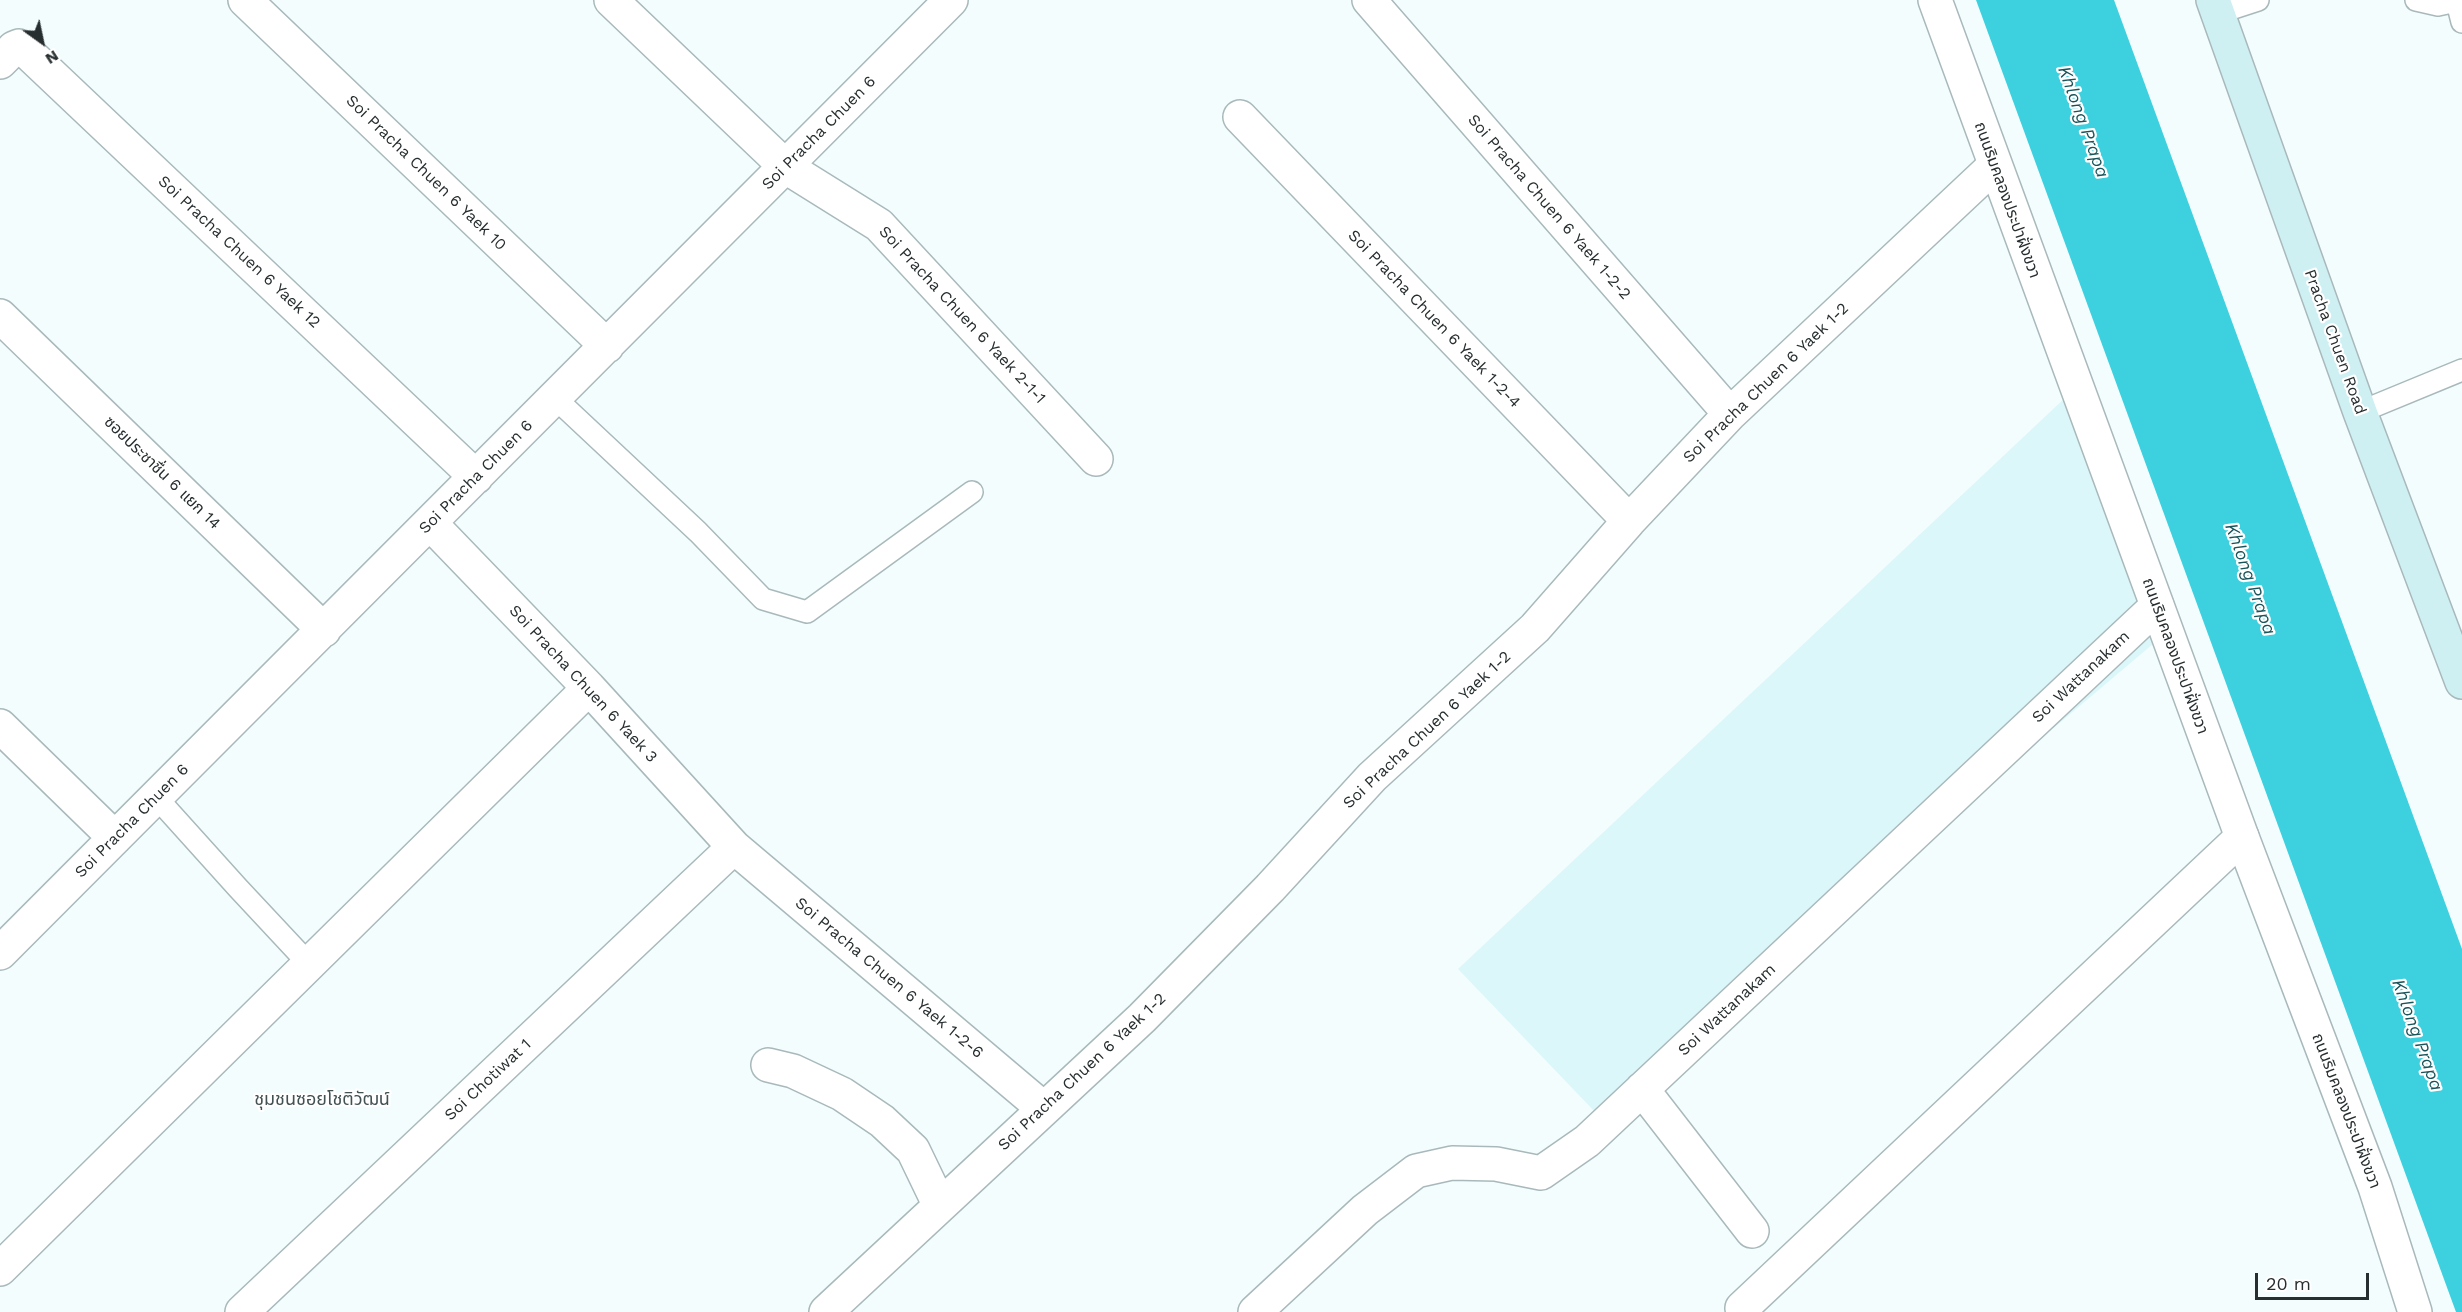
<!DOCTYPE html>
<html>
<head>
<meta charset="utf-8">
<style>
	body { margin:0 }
	#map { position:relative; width:2462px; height:1312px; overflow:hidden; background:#f3fdfe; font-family:"Work Sans",sans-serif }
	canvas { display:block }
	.north { position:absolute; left:12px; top:12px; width:60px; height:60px; -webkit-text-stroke:4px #fff; paint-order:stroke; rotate:147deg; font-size:16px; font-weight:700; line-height:24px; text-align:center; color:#272e2f }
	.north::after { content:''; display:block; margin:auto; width:21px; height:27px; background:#272e2f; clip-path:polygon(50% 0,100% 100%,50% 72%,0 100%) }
	.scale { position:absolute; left:2255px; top:1273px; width:114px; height:27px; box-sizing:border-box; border:3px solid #272e2f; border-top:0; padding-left:8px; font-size:18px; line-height:21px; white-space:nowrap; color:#272e2f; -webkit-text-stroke:4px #fff; paint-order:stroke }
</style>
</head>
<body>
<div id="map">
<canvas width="2462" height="1312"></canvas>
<div class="north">N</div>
<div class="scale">20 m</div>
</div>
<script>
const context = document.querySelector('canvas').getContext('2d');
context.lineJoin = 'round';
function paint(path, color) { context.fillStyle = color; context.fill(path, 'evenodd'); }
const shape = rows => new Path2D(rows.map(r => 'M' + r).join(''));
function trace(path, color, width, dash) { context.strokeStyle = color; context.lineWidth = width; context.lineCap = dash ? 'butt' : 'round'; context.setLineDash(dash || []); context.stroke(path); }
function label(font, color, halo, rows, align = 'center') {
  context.font = font + ' "Work Sans","Noto Sans Thai",sans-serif'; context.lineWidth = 4.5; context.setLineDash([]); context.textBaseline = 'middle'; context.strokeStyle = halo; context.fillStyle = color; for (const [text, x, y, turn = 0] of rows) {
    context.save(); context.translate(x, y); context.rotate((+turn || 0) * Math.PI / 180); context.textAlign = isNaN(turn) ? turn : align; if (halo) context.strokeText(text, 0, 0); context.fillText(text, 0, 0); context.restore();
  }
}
const built = shape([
	[2067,396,2153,644,1597,1114,1458,969]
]);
const water = shape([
	[1976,0,2114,0,2462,949,2462,1312,2456,1312]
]);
const service = shape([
	[2416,0,2438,5,2461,0],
	[2457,2,2462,22],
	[2218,13,2258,0],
	[555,398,698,532,763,599,807,612,972,492],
	[2360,412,2462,370],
	[156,797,238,888,309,964]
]);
const minor = shape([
	[245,0,607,346],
	[611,0,786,167,879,225,1096,459],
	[1369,0,1730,414],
	[0,62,14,48,19,46,23,48,476,477],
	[1240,117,1629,521],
	[0,316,324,630],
	[430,523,589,688,734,847,1044,1109],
	[0,726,115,838],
	[0,953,951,0],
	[768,1065,793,1071,842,1094,882,1121,913,1150,940,1206],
	[1642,1089,1752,1231],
	[0,1269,589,688],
	[1742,1308,2242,837],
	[242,1312,734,847],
	[826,1312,1142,1018,1270,888,1372,777,1535,628,1629,521,1730,414,1994,166],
	[1255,1312,1365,1210,1416,1171,1452,1163,1496,1164,1541,1173,1587,1141,2157,606]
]);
const tertiary = shape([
	[1935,0,2242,837,2375,1187,2415,1312]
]);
const secondary = shape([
	[2213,0,2360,412,2462,682]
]);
const streetNames = [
	["Soi Pracha Chuen 6",819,133,-45],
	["Soi Pracha Chuen 6 Yaek 10",426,173,44],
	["ถนนริมคลองประปาฝั่งขวา",2007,200,70],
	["Soi Pracha Chuen 6 Yaek 1-2-2",1549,207,49],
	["Soi Pracha Chuen 6 Yaek 12",239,252,43],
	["Soi Pracha Chuen 6 Yaek 2-1-1",962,315,47],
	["Soi Pracha Chuen 6 Yaek 1-2-4",1434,319,46],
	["Pracha Chuen Road",2335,342,70],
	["Soi Pracha Chuen 6 Yaek 1-2",1766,383,-44],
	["ซอยประชาชื่น 6 แยก 14",162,473,44],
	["Soi Pracha Chuen 6",476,477,-45],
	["ถนนริมคลองประปาฝั่งขวา",2175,656,70],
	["Soi Wattanakam",2081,677,-43],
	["Soi Pracha Chuen 6 Yaek 3",583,684,47],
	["Soi Pracha Chuen 6 Yaek 1-2",1427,730,-43],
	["Soi Pracha Chuen 6",132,821,-45],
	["Soi Pracha Chuen 6 Yaek 1-2-6",889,978,40],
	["Soi Wattanakam",1727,1010,-43],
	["Soi Pracha Chuen 6 Yaek 1-2",1082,1072,-43],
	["Soi Chotiwat 1",488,1080,-43],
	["ถนนริมคลองประปาฝั่งขวา",2346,1111,69]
];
const waterNames = [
	["Khlong Prapa",2083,122,70],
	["Khlong Prapa",2250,579,70],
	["Khlong Prapa",2417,1035,70]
];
const neighbourhoodNames = [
	["ชุมชนซอยโชติวัฒน์",322,1100]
];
paint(built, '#dcf7fa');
paint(water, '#3dd0df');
trace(service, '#a9b9bb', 24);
trace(minor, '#a9b9bb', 36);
trace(tertiary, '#a9b9bb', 36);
trace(secondary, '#a9b9bb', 36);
trace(service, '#fff', 21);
trace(minor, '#fff', 33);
trace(tertiary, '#fff', 33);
trace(secondary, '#cff0f3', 33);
label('16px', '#272e2f', '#fff', streetNames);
label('italic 18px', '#18545a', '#fff', waterNames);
label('18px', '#425152', '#fff', neighbourhoodNames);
</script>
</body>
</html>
